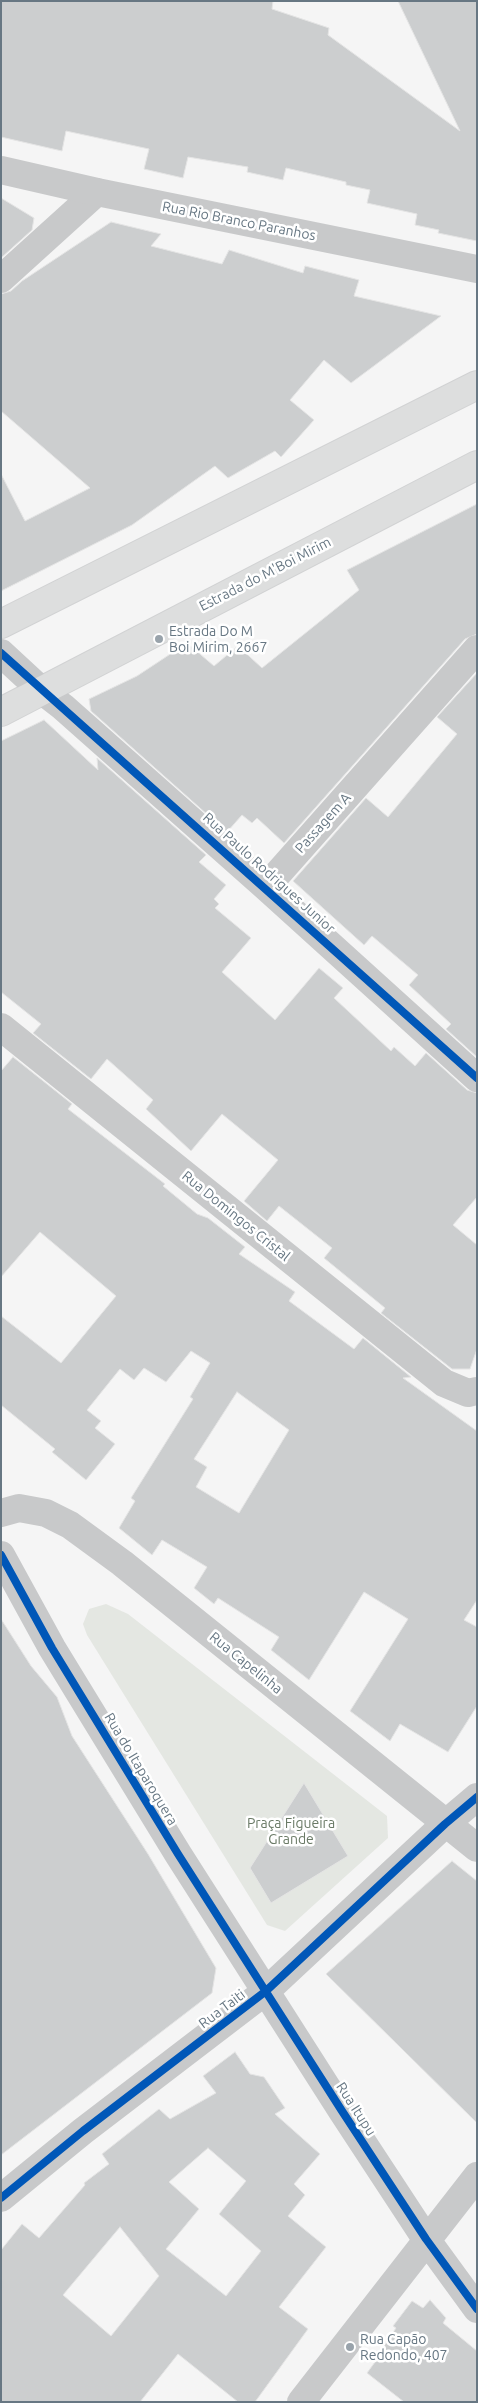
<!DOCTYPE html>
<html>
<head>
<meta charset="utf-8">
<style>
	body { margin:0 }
	#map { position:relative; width:478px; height:2403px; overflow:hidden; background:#f5f5f5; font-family:Ubuntu,sans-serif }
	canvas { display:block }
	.frame { position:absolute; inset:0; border:2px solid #677783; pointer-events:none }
</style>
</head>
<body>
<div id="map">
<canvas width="478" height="2403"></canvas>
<div class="frame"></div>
</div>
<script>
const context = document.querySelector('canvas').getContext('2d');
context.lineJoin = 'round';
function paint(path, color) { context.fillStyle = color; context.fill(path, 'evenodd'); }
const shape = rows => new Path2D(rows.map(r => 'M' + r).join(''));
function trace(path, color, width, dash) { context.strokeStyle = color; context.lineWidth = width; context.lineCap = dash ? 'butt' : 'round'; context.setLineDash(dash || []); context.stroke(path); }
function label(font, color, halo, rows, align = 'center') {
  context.font = font + ' Ubuntu,sans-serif'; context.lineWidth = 5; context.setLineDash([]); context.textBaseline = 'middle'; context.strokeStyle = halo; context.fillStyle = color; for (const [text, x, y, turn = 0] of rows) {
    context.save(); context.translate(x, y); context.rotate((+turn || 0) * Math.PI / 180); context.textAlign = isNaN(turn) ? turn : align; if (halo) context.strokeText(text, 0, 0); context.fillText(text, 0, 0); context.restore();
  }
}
const green = shape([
	[106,1604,128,1614,387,1816,388,1838,285,1931,267,1925,87,1635,83,1624,89,1609]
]);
const building = shape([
	[1,1,273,1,272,9,329,28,328,35,460,131,398,1,477,1,477,241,438,233,439,230,415,225,417,214,367,203,370,190,346,185,346,182,286,168,283,180,247,172,248,167,188,157,183,178,144,169,149,149,66,131,62,151,1,137,1,1],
	[1,198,34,218,32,230,1,258,1,198],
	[111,222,161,234,151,246,222,264,229,250,303,273,305,266,359,280,354,296,441,316,351,383,324,360,290,400,314,420,281,457,275,451,228,478,215,466,132,525,1,591,1,474,25,521,90,488,1,411,1,294,11,291,22,281,111,222],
	[477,504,477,634,465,639,284,843,257,818,252,823,242,815,227,832,91,711,89,699,137,676,187,643,214,666,238,646,262,668,359,590,347,570,477,504],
	[477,673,477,1057,446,1029,451,1024,409,985,418,975,372,936,364,945,293,881,366,798,388,817,457,734,437,717,477,673],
	[44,720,98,770,97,758,206,855,199,862,226,885,214,899,219,904,215,908,251,938,222,972,275,1020,319,968,343,988,334,998,391,1051,394,1047,415,1066,426,1053,467,1090,477,1093,477,1197,453,1225,477,1245,477,1349,470,1369,452,1369,381,1313,385,1308,324,1258,332,1248,279,1206,267,1221,244,1201,278,1160,222,1114,191,1151,146,1109,153,1100,107,1059,91,1079,33,1033,41,1024,1,992,1,741,44,720],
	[13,1057,72,1104,68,1109,165,1184,163,1186,197,1214,208,1218,245,1247,239,1254,295,1292,289,1301,354,1349,363,1338,411,1377,403,1378,477,1431,477,1600,464,1620,477,1627,477,1706,448,1752,400,1724,390,1741,350,1711,408,1619,364,1592,309,1680,271,1650,279,1637,218,1598,214,1604,194,1588,207,1567,162,1540,152,1555,119,1528,135,1501,131,1498,193,1399,190,1397,210,1363,191,1351,166,1382,144,1368,134,1380,120,1369,87,1410,101,1421,95,1428,115,1444,86,1480,52,1452,55,1449,1,1405,1,1316,61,1363,116,1296,40,1232,1,1277,1,1071,13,1057],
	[237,1392,289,1430,239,1513,196,1487,207,1467,194,1459,237,1392],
	[1,1619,31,1666,57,1697,72,1736,148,1854,216,1968,212,1993,1,2155,1,1619],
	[304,1783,348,1856,271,1903,250,1868,304,1783],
	[452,1861,477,1881,477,2123,326,1974,452,1861],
	[235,2052,250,2074,264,2077,285,2108,275,2114,320,2154,294,2184,305,2195,288,2216,326,2247,279,2307,308,2329,255,2402,238,2402,178,2354,140,2402,1,2402,1,2250,22,2224,39,2238,85,2185,84,2183,109,2164,102,2154,159,2109,170,2119,216,2093,203,2076,235,2052],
	[208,2148,246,2181,219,2214,261,2251,226,2296,166,2249,199,2209,169,2182,208,2148],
	[120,2227,159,2276,111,2336,63,2295,120,2227],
	[430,2300,446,2318,443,2323,477,2351,477,2402,404,2402,367,2373,383,2351,381,2350,396,2328,393,2326,412,2301,423,2308,430,2300]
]);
const minor = shape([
	[1,279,97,192],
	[41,690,63,707,266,887,477,1078],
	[266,887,477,649],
	[1,1027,444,1383,468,1393,477,1391],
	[1,1513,19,1508,46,1513,70,1525,122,1563,477,1848],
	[1,1555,52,1648,178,1854,342,2111,426,2239,477,2309],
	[1,2198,83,2131,266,1991,445,1824,477,1797],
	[301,2402,477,2176]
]);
const tertiary = shape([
	[1,170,97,192,477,269],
	[1,653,41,690]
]);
const primary = shape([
	[1,624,477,385],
	[1,712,477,465]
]);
const cycleway = shape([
	[1,653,477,1078],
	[1,1555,52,1648,178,1854,342,2111,426,2239,477,2309],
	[1,2198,83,2131,266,1991,445,1824,477,1797]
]);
const markers = [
	[159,639,5,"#99a3ab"],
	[350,2347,5,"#99a3ab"]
];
const streetNames = [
	["Rua Rio Branco Paranhos",239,221,11],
	["Estrada do M'Boi Mirim",265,574,-27],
	["Passagem A",323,823,-48],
	["Rua Paulo Rodrigues Junior",269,873,42],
	["Rua Domingos Cristal",236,1216,39],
	["Rua Capelinha",246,1663,39],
	["Rua do Itaparoquera",141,1769,59],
	["Rua Taiti",222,2009,-37],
	["Rua Itupu",356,2109,57]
];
const poiNames = [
	["Estrada Do M",169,631],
	["Boi Mirim, 2667",169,647],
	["Rua Capão",360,2339],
	["Redondo, 407",360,2355]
];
const parkNames = [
	["Praça Figueira",291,1823],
	["Grande",291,1839]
];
paint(green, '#e4e7e2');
paint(building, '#cccecf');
trace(building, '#e4e4e4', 1);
trace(primary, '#d1d2d3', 30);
trace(minor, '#c8c9ca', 28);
trace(tertiary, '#c8c9ca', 28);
trace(primary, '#dddede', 28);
trace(cycleway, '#0057b8', 8);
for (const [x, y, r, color] of markers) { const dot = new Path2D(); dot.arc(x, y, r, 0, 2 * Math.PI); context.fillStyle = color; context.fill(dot); trace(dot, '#fff', 2); }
label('14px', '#677783', '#fff', streetNames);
label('14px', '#677783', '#fff', poiNames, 'left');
label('14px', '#6a7a66', '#fff', parkNames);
</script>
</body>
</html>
